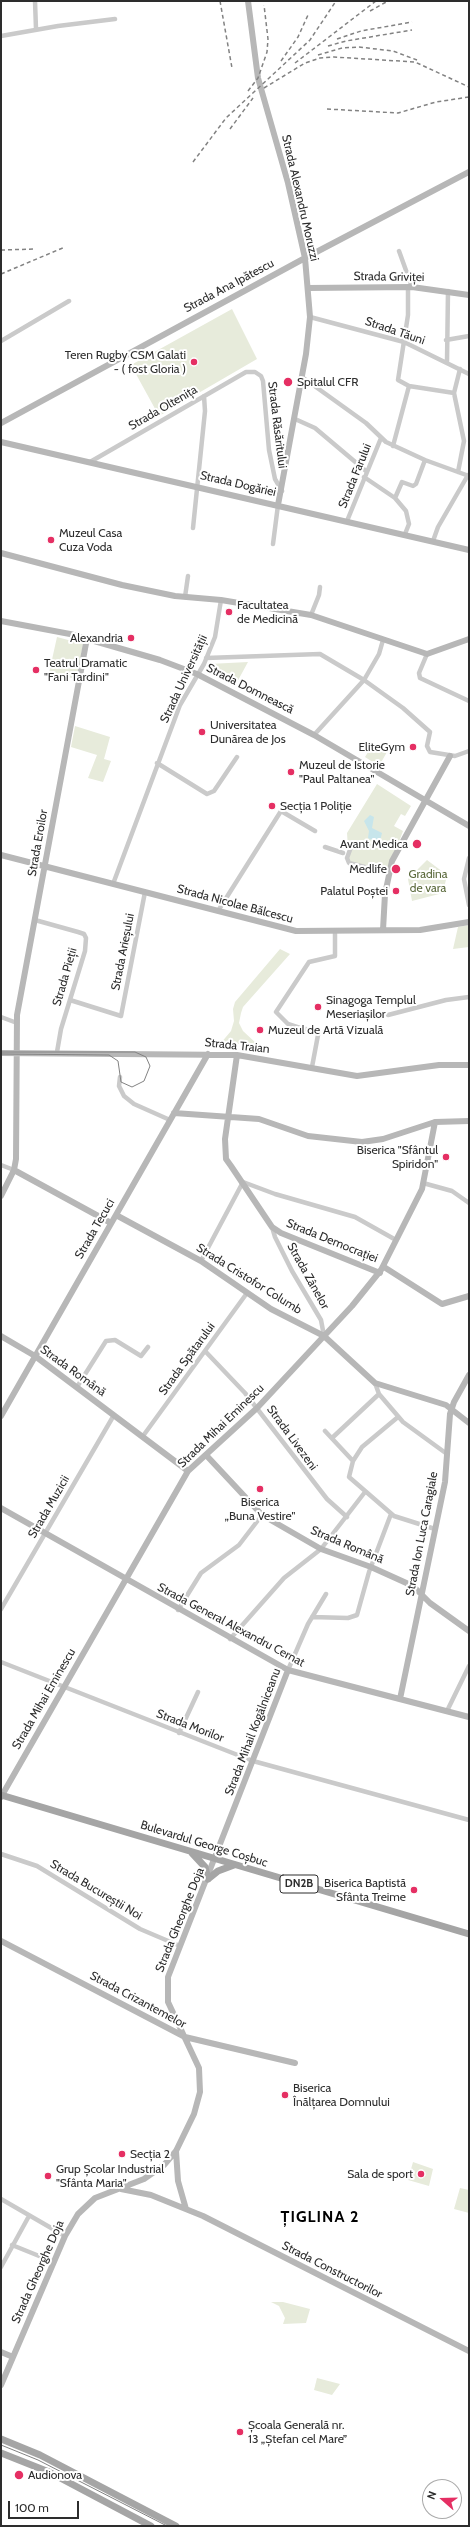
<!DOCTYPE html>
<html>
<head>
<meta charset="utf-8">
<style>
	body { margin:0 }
	#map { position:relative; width:470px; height:2527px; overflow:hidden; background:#fff; font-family:Cabin,sans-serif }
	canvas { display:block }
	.frame { position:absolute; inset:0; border:2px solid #2d2d2d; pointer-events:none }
	.north { position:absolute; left:422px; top:2479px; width:40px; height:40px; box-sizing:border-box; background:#fff; border:1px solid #ababab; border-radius:50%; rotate:290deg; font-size:11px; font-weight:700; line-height:16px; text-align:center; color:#2d2d2d }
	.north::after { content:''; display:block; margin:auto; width:14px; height:18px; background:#e52f63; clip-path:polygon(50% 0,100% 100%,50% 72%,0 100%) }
	.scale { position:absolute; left:8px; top:2501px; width:71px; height:18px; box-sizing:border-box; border:2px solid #2d2d2d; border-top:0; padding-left:5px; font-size:12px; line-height:14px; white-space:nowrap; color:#2d2d2d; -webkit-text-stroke:3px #fff; paint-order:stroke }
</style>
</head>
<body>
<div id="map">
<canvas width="470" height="2527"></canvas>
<div class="frame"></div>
<div class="north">N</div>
<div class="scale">100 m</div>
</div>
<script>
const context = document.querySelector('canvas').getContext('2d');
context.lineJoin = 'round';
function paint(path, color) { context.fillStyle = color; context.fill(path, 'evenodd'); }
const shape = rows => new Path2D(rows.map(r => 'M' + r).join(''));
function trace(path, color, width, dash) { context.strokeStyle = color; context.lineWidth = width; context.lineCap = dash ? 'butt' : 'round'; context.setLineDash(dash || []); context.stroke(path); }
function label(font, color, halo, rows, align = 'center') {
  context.font = font + ' Cabin,sans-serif'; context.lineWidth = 4; context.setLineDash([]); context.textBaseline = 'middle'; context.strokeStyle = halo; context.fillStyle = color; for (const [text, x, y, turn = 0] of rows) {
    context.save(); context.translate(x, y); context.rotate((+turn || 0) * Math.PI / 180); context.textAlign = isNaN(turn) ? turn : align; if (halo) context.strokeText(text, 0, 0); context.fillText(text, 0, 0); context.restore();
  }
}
const green = shape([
	[232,309,257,359,159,416,131,365],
	[57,637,83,644,77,679,49,673],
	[248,662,236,684,206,670,209,664],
	[75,726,110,737,104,759,111,761,103,782,88,778,97,755,71,747],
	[373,744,387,752,379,766,365,757],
	[377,784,411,806,405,816,401,814,394,826,403,831,388,871,349,862,347,833],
	[427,860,447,875,443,893,412,901,408,879],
	[469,925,469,947,453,949,458,927],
	[280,949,290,954,243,1007,241,1013,239,1023,243,1031,257,1044,220,1044,231,1031,234,1021,233,1009,235,1002],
	[413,2162,433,2169,429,2186,408,2180],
	[460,2188,469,2190,469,2213,454,2209],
	[271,2302,283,2302,310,2309,306,2323,283,2324,285,2318,279,2306],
	[317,2378,340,2384,332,2395,314,2390]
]);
const water = shape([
	[370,815,374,817,372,828,382,833,380,841,376,842,368,838,369,831,364,821]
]);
const street = shape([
	[35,1,36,29],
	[1,36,58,26,115,19],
	[399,251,412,287],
	[408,288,408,315,398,380,409,386,454,393],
	[310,317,404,342,469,374],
	[446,340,469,336],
	[1,341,69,301],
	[447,362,448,291],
	[302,377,366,423,386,442,425,460,469,476],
	[295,419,315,428,366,471],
	[393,446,409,386],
	[90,462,246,372,255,372,261,376,263,381,269,450,275,479,282,491],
	[458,472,464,441,454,393,460,369],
	[364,477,395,498,406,511,409,524,405,534],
	[395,498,402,482,413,486,416,484,425,460],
	[347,521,381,438],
	[193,528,205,411,204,396],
	[433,541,438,527,468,475],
	[273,544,278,505],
	[185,597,188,576],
	[311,615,319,595,320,587],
	[427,654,419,673,420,678,469,701],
	[206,658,320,654,364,680,403,708,430,732,427,746,430,752,455,756,469,751],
	[314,735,364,680,379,654,383,640],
	[157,763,207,794,214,791,237,757],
	[325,847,343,853],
	[351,847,347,858,349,863,388,873],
	[469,858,464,879,469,905],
	[113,884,180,705,204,664,215,637,221,600],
	[218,911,281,811,315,831],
	[35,920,78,932,84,934,86,938,85,951,61,1029,57,1052],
	[70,1000,121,1016,145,892],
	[388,1015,446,1000,469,997],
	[1,1017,17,1023],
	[312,1067,318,1035,316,1031,300,1028,288,1024,276,1012,309,962,335,956,335,932],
	[120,1077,119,1086,124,1096,134,1104,170,1120],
	[1,1165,14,1170],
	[423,1183,452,1191,469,1203],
	[272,1227,275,1237,292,1271,321,1320,324,1336],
	[201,1261,243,1182,275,1194,355,1217,396,1240],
	[205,1351,245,1393,327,1499,347,1517],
	[375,1383,379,1394,403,1422,447,1454],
	[77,1387,106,1341,115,1340,141,1356,148,1347],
	[398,1417,362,1447,353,1461,349,1477,394,1516,435,1529],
	[325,1431,353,1461],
	[143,1436,247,1293],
	[332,1438,379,1394],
	[1,1609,114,1415],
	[178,1610,201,1573,239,1545,262,1515],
	[312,1617,348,1618,357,1615,369,1572,391,1514],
	[230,1639,284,1578,321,1549,365,1492],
	[1,1662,253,1761,469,1820],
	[288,1670,308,1624,326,1594],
	[447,1711,469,1666],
	[179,1733,198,1692],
	[1,1854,37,1866,140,1929,180,1946],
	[1,2199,65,2236],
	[12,2245,54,2262],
	[1,2267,29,2216]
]);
const secondary = shape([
	[248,1,258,78,288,183,305,258,310,317,306,354,278,505],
	[308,288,412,287,469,295],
	[1,423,305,258,469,172],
	[1,442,469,550],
	[1,553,122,585,175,596,221,600,311,615,427,654,469,639],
	[1,621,70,634,160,660,197,674,314,735,469,826],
	[1,855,296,931,420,930,469,922],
	[383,930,385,894,392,861,450,756],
	[1,1053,237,1055,357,1076,439,1065,469,1065],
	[237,1055,225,1139,226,1159,231,1166,272,1227,281,1233,380,1273],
	[174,1113,259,1119,308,1136,362,1142,383,1139,435,1122,469,1121],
	[14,1170,111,1223],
	[1,1196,14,1170,16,1159,17,1015,87,638],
	[116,1215,201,1261,271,1309,324,1336,375,1383,446,1405,469,1423],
	[384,1267,442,1304,469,1296],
	[1,1336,35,1356,188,1471],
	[1,1416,208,1054],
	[206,1455,262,1515,321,1549,371,1567,413,1586,430,1603,469,1631],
	[1,1508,288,1670,469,1717],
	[400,1699,445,1482,450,1414,454,1402,469,1375],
	[1,1797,188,1471,257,1408,352,1306,381,1270,422,1189,435,1122],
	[1,1941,185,2037,295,2063],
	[176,2151,178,2181,186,2209],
	[121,2189,151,2195,203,2216,469,2351],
	[1,2352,13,2357],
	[1,2385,65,2236,78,2214,95,2198,144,2179,164,2165,176,2151,194,2114,200,2092,199,2068,168,2002,168,1977,288,1670]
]);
const primary = shape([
	[1,1795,469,1934],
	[192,1853,205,1867,208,1879],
	[208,1879,218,1871,234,1865],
	[1,2439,40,2455,176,2526],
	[1,2453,49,2472,151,2526]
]);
const tram = shape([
	[1,1052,135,1052,146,1057,150,1066,144,1081,132,1087,121,1082,118,1061,109,1055,1,1054],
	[1,2445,38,2460,167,2526]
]);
const rail = shape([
	[220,1,232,68],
	[370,11,388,1],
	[337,39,361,31,412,22],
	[328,46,346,41,412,30],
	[318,55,342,48,359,47,393,51,417,60],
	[281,61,298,37,308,15],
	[295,63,376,1],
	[264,88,305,63,320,58,334,57,415,62,469,87],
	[248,91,258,78,267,52,268,39,264,5],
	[327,109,398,113,436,102,469,97],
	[230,129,253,98],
	[193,162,226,118,310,40,336,1],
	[1,250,35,249],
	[1,274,65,247]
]);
const markers = [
	[194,362,4,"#e52f63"],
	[288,382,5,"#e52f63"],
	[51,540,4,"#e52f63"],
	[229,612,4,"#e52f63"],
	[131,638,4,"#e52f63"],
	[36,670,4,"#e52f63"],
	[202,732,4,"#e52f63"],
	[413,747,4,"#e52f63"],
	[291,772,4,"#e52f63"],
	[272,806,4,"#e52f63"],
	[417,844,5,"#e52f63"],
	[396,869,5,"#e52f63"],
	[396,891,4,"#e52f63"],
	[318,1007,4,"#e52f63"],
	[260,1030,4,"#e52f63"],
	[446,1157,4,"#e52f63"],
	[260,1489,4,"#e52f63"],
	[414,1890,4,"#e52f63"],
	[285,2095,4,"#e52f63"],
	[122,2154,4,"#e52f63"],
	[421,2174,4,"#e52f63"],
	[48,2176,4,"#e52f63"],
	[240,2432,4,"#e52f63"],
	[19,2475,5,"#e52f63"]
];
const shields = [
	[299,1884,38]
];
const shieldNames = [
	["DN2B",299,1884]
];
const streetNames = [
	["Strada Alexandru Moruzzi",300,198,77],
	["Strada Griviței",389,277,1],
	["Strada Ana Ipătescu",229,286,-28],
	["Strada Tăuni",395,331,19],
	["Strada Oltenița",163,408,-30],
	["Strada Răsăritului",277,425,83],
	["Strada Farului",355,476,-68],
	["Strada Dogăriei",238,484,13],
	["Strada Universității",184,679,-65],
	["Strada Domnească",250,689,27],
	["Strada Eroilor",38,843,-80],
	["Strada Nicolae Bălcescu",235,904,15],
	["Strada Arieșului",123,952,-79],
	["Strada Pieții",65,977,-74],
	["Strada Traian",237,1046,6],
	["Strada Tecuci",95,1229,-60],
	["Strada Democrației",332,1241,22],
	["Strada Zânelor",308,1276,61],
	["Strada Cristofor Columb",249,1279,32],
	["Strada Spătarului",187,1359,-54],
	["Strada Română",73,1371,36],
	["Strada Mihai Eminescu",221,1426,-44],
	["Strada Livezeni",292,1438,54],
	["Strada Muzicii",49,1507,-60],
	["Strada Ion Luca Caragiale",422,1534,-79],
	["Strada Română",347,1545,23],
	["Strada General Alexandru Cernat",231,1625,28],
	["Strada Mihai Eminescu",44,1699,-60],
	["Strada Morilor",190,1726,21],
	["Strada Mihail Kogălniceanu",253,1732,-69],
	["Bulevardul George Coșbuc",204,1844,17],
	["Strada Bucureștii Noi",96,1890,31],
	["Strada Gheorghe Doja",180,1920,-68],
	["Strada Crizantemelor",138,2000,28],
	["Strada Constructorilor",332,2270,27],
	["Strada Gheorghe Doja",38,2272,-66]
];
const poiNames = [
	["Teren Rugby CSM Galati",186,355,"right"],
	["- ( fost Gloria )",186,369,"right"],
	["Spitalul CFR",297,382],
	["Muzeul Casa",59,533],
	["Cuza Voda",59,547],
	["Facultatea",237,605],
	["de Medicină",237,619],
	["Alexandria",123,638,"right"],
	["Teatrul Dramatic",44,663],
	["\"Fani Tardini\"",44,677],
	["Universitatea",210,725],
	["Dunărea de Jos",210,739],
	["EliteGym",405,747,"right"],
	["Muzeul de Istorie",299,765],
	["\"Paul Paltanea\"",299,779],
	["Secția 1 Poliție",280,806],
	["Avant Medica",408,844,"right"],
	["Medlife",387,869,"right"],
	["Palatul Poștei",388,891,"right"],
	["Sinagoga Templul",326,1000],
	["Meseriașilor",326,1014],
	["Muzeul de Artă Vizuală",268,1030],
	["Biserica \"Sfântul",438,1150,"right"],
	["Spiridon\"",438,1164,"right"],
	["Biserica",260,1502,"center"],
	["„Buna Vestire\"",260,1516,"center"],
	["Biserica Baptistă",406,1883,"right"],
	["Sfânta Treime",406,1897,"right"],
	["Biserica",293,2088],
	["Înălțarea Domnului",293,2102],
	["Secția 2",130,2154],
	["Grup Școlar Industrial",56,2169],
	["\"Sfânta Maria\"",56,2183],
	["Sala de sport",413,2174,"right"],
	["Școala Generală nr.",248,2425],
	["13 „Ștefan cel Mare”",248,2439],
	["Audionova",28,2475]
];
const parkNames = [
	["Gradina",428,874],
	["de vara",428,888]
];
const districtNames = [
	["ȚIGLINA 2",320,2217]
];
paint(green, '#e7ebdb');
paint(water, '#c7e5eb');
trace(street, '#cacaca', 4.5);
trace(secondary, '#b7b7b7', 6);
trace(primary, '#a5a5a5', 7);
trace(tram, '#828282', 1);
trace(rail, '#828282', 1.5, [4, 3]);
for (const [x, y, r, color] of markers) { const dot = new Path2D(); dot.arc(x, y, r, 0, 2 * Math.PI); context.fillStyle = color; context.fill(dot); trace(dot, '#fff', 1.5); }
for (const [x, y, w] of shields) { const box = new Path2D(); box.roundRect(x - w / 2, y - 9, w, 18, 3); context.fillStyle = '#fff'; context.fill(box); trace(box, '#2d2d2d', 1); }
label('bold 11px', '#2d2d2d', null, shieldNames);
label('12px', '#2d2d2d', '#fff', streetNames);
label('12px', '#2d2d2d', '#fff', poiNames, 'left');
label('12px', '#5a693b', '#fff', parkNames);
context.letterSpacing = '1px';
label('bold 16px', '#000', '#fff', districtNames);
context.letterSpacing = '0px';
</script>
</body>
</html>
